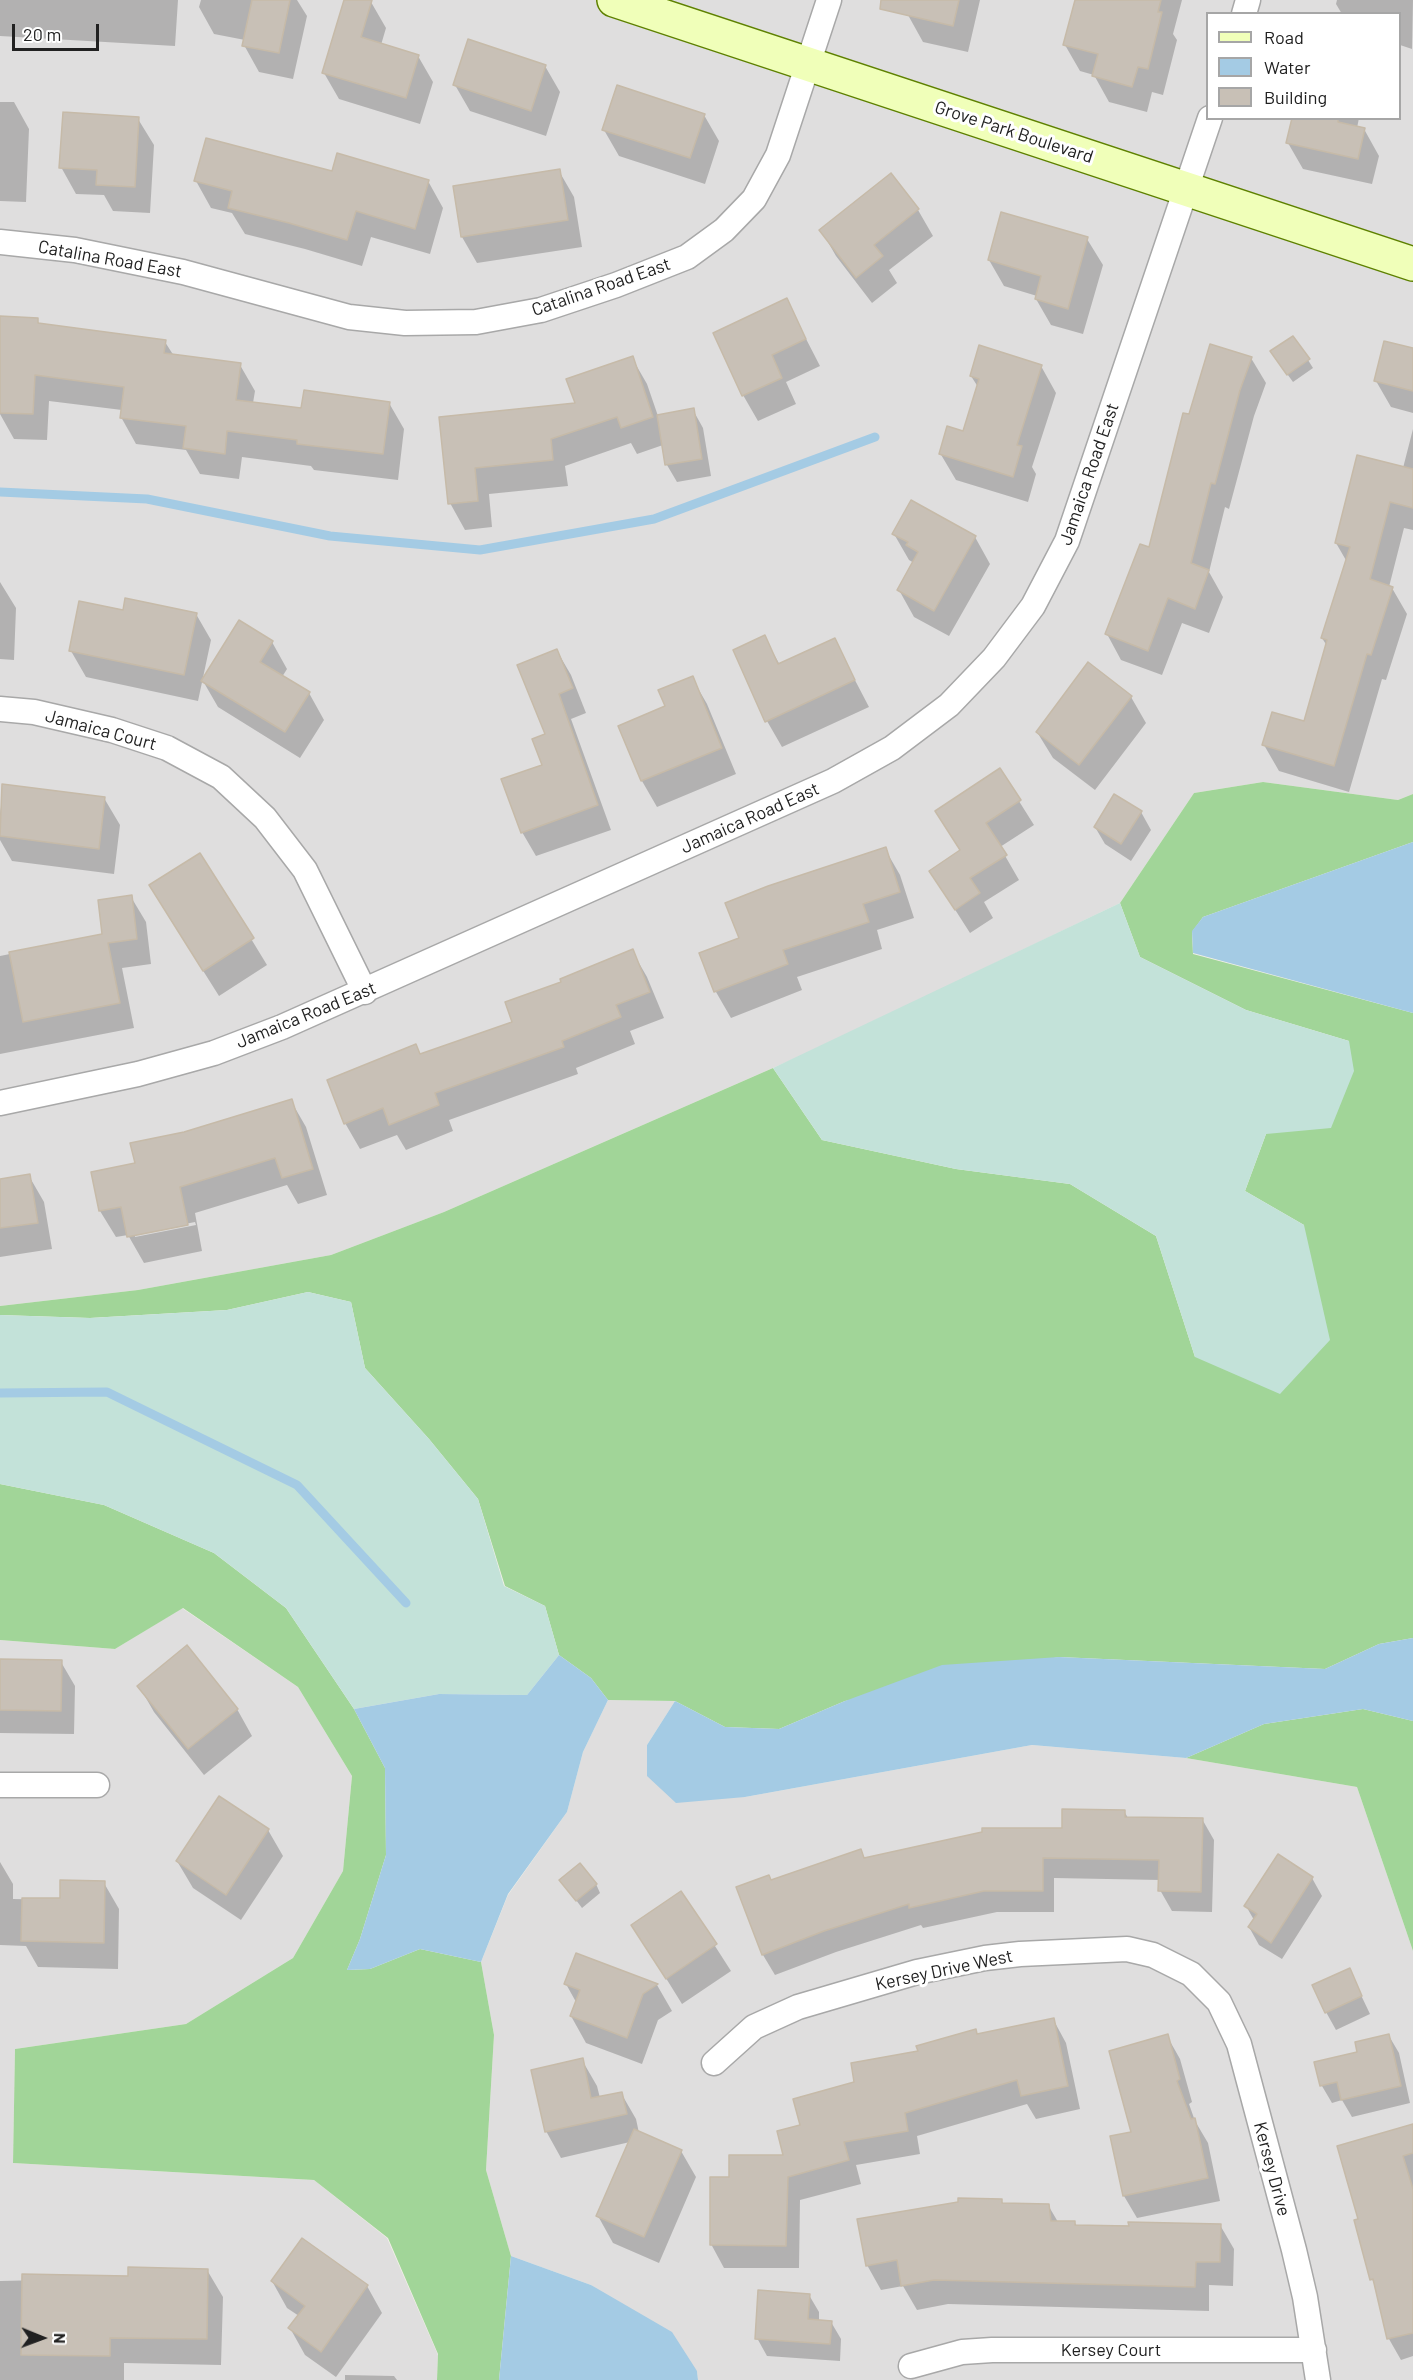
<!DOCTYPE html>
<html>
<head>
<meta charset="utf-8">
<style>
	body { margin:0 }
	#map { position:relative; width:1413px; height:2380px; overflow:hidden; background:#f2f0e7; font-family:Barlow,sans-serif }
	canvas { display:block }
	.legend { position:absolute; left:1206px; top:12px; width:195px; height:108px; box-sizing:border-box; background:#fff; border:2px solid #a6a6a6; margin:0; padding:8px 10px; list-style:none; font-size:18px; color:#212121 }
	.legend li { display:flex; align-items:center; gap:12px; height:30px }
	.legend b { width:30px; border:2px solid #a6a6a6 }
	.north { position:absolute; left:12px; top:2308px; width:60px; height:60px; -webkit-text-stroke:4px #fff; paint-order:stroke; rotate:91deg; font-size:16px; font-weight:700; line-height:24px; text-align:center; color:#212121 }
	.north::after { content:''; display:block; margin:auto; width:21px; height:27px; background:#212121; clip-path:polygon(50% 0,100% 100%,50% 72%,0 100%) }
	.scale { position:absolute; left:12px; top:24px; width:87px; height:27px; box-sizing:border-box; border:3px solid #212121; border-top:0; padding-left:8px; font-size:18px; line-height:21px; white-space:nowrap; color:#212121; -webkit-text-stroke:4px #fff; paint-order:stroke }
</style>
</head>
<body>
<div id="map">
<canvas width="1413" height="2380"></canvas>
<ul class="legend">
<li><b style="height:8px;background:#f0ffb9"></b>Road</li>
<li><b style="height:16px;background:#a4cbe4"></b>Water</li>
<li><b style="height:16px;background:#c8c0b6"></b>Building</li>
</ul>
<div class="north">N</div>
<div class="scale">20 m</div>
</div>
<script>
const context = document.querySelector('canvas').getContext('2d');
context.lineJoin = 'round';
function paint(path, color) { context.fillStyle = color; context.fill(path, 'evenodd'); }
const shape = rows => new Path2D(rows.map(r => 'M' + r).join(''));
function trace(path, color, width, dash) { context.strokeStyle = color; context.lineWidth = width; context.lineCap = dash ? 'butt' : 'round'; context.setLineDash(dash || []); context.stroke(path); }
function label(font, color, halo, rows, align = 'center') {
  context.font = font + ' Barlow,sans-serif'; context.lineWidth = 6; context.setLineDash([]); context.textBaseline = 'middle'; context.strokeStyle = halo; context.fillStyle = color; for (const [text, x, y, turn = 0] of rows) {
    context.save(); context.translate(x, y); context.rotate((+turn || 0) * Math.PI / 180); context.textAlign = isNaN(turn) ? turn : align; if (halo) context.strokeText(text, 0, 0); context.fillText(text, 0, 0); context.restore();
  }
}
const residential = shape([
	[0,0,1413,0,1413,794,1398,800,1263,782,1194,793,1120,903,814,1050,444,1212,331,1255,138,1290,0,1306],
	[1208,14,1400,14,1400,118,1208,118],
	[182,1608,298,1687,352,1776,343,1871,293,1958,186,2024,15,2049,13,2163,314,2180,387,2238,438,2355,437,2380,0,2380,0,1640,115,1649],
	[608,1700,675,1701,647,1745,745,1797,1032,1745,1186,1758,1357,1787,1413,1951,1413,2380,698,2380,697,2371,591,2285,511,2256,486,2170,494,2035,481,1962,508,1895,567,1812,583,1752]
]);
const forest = shape([
	[1263,782,1398,800,1413,794,1413,842,1203,917,1192,932,1193,954,1413,1013,1413,1638,1379,1644,1325,1669,1059,1657,845,1701,779,1729,725,1727,675,1701,608,1700,591,1678,559,1655,545,1606,505,1586,478,1499,429,1439,365,1368,351,1302,308,1292,227,1310,90,1318,0,1315,0,1306,138,1290,331,1255,444,1212,773,1068,822,1140,956,1169,1070,1184,1156,1236,1195,1357,1304,1225,1245,1191,1266,1134,1349,1041,1246,1010,1140,957,1120,903,1194,793],
	[0,1484,104,1505,214,1553,286,1608,354,1709,385,1768,386,1855,360,1939,347,1970,370,1969,420,1949,481,1962,494,2035,486,2170,511,2256,499,2380,437,2380,438,2354,388,2238,314,2180,13,2163,15,2049,186,2024,293,1958,343,1871,352,1776,298,1687,183,1608,115,1649,0,1640],
	[1363,1709,1413,1721,1413,1951,1357,1787,1186,1758,1264,1724]
]);
const wetland = shape([
	[1120,903,1140,957,1246,1010,1349,1041,1354,1071,1331,1128,1266,1134,1245,1191,1304,1225,1330,1340,1280,1394,1195,1357,1156,1236,1070,1184,956,1169,822,1140,773,1068],
	[308,1292,351,1302,365,1368,429,1439,478,1499,504,1586,545,1606,559,1655,527,1695,439,1694,354,1709,286,1608,214,1553,104,1505,0,1484,0,1315,90,1318,227,1310]
]);
const water = shape([
	[1413,842,1413,1013,1193,953,1192,931,1203,917],
	[1413,1638,1413,1721,1363,1709,1264,1724,1186,1758,1032,1745,745,1797,676,1803,647,1776,647,1745,675,1701,725,1727,779,1729,845,1701,942,1665,1059,1657,1325,1669,1379,1644],
	[559,1655,591,1678,608,1700,583,1752,567,1812,508,1894,481,1962,420,1949,370,1969,347,1970,360,1939,386,1855,385,1768,354,1709,439,1694,527,1695],
	[511,2256,591,2285,672,2332,697,2371,698,2380,499,2380]
]);
const shadow = shape([
	[0,0,178,0,175,46,0,36],
	[201,0,297,0,307,16,293,79,259,72,244,45,245,40,214,34,199,7],
	[345,0,371,2,386,28,381,45,418,56,433,82,420,124,339,99,324,73],
	[912,0,980,0,968,52,923,42,908,15],
	[1077,0,1182,0,1173,34,1177,40,1163,95,1152,92,1147,112,1109,102,1094,75,1080,71,1065,45],
	[1337,0,1413,0,1412,49,1400,45,1400,14,1342,14,1336,4],
	[545,66,560,92,546,136,470,111,455,85],
	[0,102,14,102,29,129,26,202,0,201],
	[704,115,719,141,705,184,619,156,604,130],
	[1293,118,1359,118,1357,128,1364,129,1379,156,1372,184,1303,169,1288,143],
	[138,119,154,145,150,213,113,211,104,195,76,194,61,167],
	[559,171,574,197,582,247,477,263,462,237,454,188],
	[333,172,428,181,443,208,430,254,371,237,362,266,305,249,245,234,232,213,211,208,196,181],
	[918,210,933,236,889,270,897,283,872,303,836,256,821,230],
	[1087,239,1103,265,1083,334,1051,325,1036,299,1037,296,1004,286,989,260],
	[786,300,820,366,786,382,796,404,758,421,743,395],
	[0,318,37,320,40,325,165,342,174,356,240,365,255,391,253,403,303,410,389,403,404,429,398,480,314,470,311,466,242,457,239,479,200,474,186,450,136,444,121,417,122,410,49,401,47,440,14,439,0,414],
	[1413,349,1413,413,1391,407,1376,381],
	[632,358,647,384,658,416,693,410,703,428,711,476,677,482,667,465,663,445,637,454,631,443,565,466,568,486,489,494,492,527,465,530,450,503,441,418,577,404],
	[1251,358,1266,383,1254,416,1229,509,1225,507,1209,572,1223,597,1209,633,1182,623,1162,675,1121,660,1107,634,1150,549,1190,416],
	[1277,360,1308,360,1313,368,1293,382],
	[1041,366,1056,393,1032,467,1036,474,1028,502,956,480,940,453,964,433,978,387,971,376],
	[1413,429,1413,530,1404,528,1389,587,1392,588,1407,614,1386,680,1382,679,1349,792,1279,771,1264,745,1305,723,1327,646,1322,638,1347,562,1336,543,1403,468],
	[894,534,975,537,990,564,949,636,914,617,899,590,914,563,909,560],
	[0,582,16,608,14,660,0,659],
	[124,612,196,614,211,640,198,701,86,677,71,651],
	[764,637,780,665,834,640,869,707,782,747,767,721],
	[272,642,287,669,282,677,309,693,324,720,300,758,218,707,203,681],
	[557,651,571,675,586,713,571,719,611,830,536,856,522,832,544,766],
	[692,678,707,704,736,774,657,807,642,781,620,726,667,707],
	[1131,697,1146,723,1095,790,1053,758,1037,732],
	[1000,771,1034,825,1000,847,1019,880,984,902,993,918,970,933,931,872,961,852,937,812],
	[4,786,104,798,120,825,114,874,12,861,0,840,0,814],
	[1115,796,1141,812,1151,830,1131,861,1105,844,1095,827],
	[885,849,900,875,914,918,877,930,882,949,797,977,802,990,731,1018,716,992,701,954,741,939],
	[200,855,267,965,219,996,166,912],
	[131,897,146,922,151,964,122,968,134,1028,0,1054,0,956,104,935],
	[632,951,647,977,664,1018,630,1031,635,1044,576,1068,578,1074,449,1120,453,1131,406,1150,397,1135,360,1149,345,1123,420,1056,514,1023,563,983],
	[291,1101,306,1127,327,1195,298,1204,287,1185,195,1213,202,1251,144,1263,128,1235,116,1237,100,1211,93,1173,137,1165,184,1134],
	[195,1222,196,1225,135,1237,135,1234],
	[29,1176,44,1202,52,1249,0,1257,0,1180],
	[0,1661,61,1662,75,1686,74,1734,0,1733],
	[139,1686,237,1709,252,1736,204,1775,154,1712],
	[1124,1811,1128,1818,1202,1819,1214,1840,1212,1912,1172,1911,1160,1890,1160,1880,1054,1878,1054,1912,997,1912,923,1928,921,1925,836,1952,775,1975,763,1955,772,1882,860,1851,865,1859,1064,1830],
	[268,1830,283,1856,241,1920,193,1888,177,1861],
	[1278,1856,1312,1878,1322,1896,1282,1959,1259,1945,1249,1927,1254,1920,1246,1906],
	[0,1862,13,1884,13,1899,61,1900,104,1883,119,1909,118,1969,38,1967,26,1946,0,1945],
	[561,1880,596,1884,600,1893,582,1908],
	[681,1893,731,1971,682,2004,633,1925],
	[577,1955,657,1985,672,2011,658,2020,642,2064,586,2043,571,2016,576,2002,566,1984],
	[1349,1970,1370,2014,1336,2030,1326,2012],
	[1053,2019,1066,2043,1080,2109,1036,2119,1027,2104,917,2136,920,2154,856,2165,861,2184,800,2200,799,2268,724,2268,711,2244,731,2179,785,2156,801,2126,856,2083,920,2052,978,2036],
	[1167,2036,1180,2059,1192,2102,1189,2104,1195,2121,1208,2143,1220,2201,1137,2218,1124,2196,1133,2133],
	[1389,2036,1399,2053,1410,2103,1352,2117,1342,2100,1332,2103,1322,2086,1316,2063,1358,2053],
	[582,2060,597,2086,600,2098,621,2093,636,2119,639,2133,681,2151,696,2177,659,2263,613,2243,598,2216,630,2142,561,2158,546,2131],
	[1413,2127,1413,2356,1401,2360,1389,2339,1377,2289,1372,2279,1359,2220],
	[1001,2200,1004,2205,1048,2205,1058,2222,1075,2223,1077,2226,1220,2225,1234,2249,1233,2286,1209,2285,1209,2311,948,2304,917,2310,903,2286,881,2290,867,2265,959,2203],
	[302,2240,367,2286,382,2313,336,2377,305,2355,290,2328,299,2316,287,2308,272,2281],
	[207,2270,223,2297,221,2365,124,2363,124,2380,0,2380,0,2281,129,2278],
	[809,2295,819,2312,819,2321,831,2322,841,2339,840,2361,767,2356,757,2338],
	[345,2375,394,2376,397,2380,345,2380]
]);
const stream = shape([
	[0,492,147,499,330,536,480,550,654,519,875,437],
	[0,1393,107,1392,297,1485,406,1603]
]);
const building = shape([
	[252,0,290,0,279,53,242,46,252,0],
	[344,0,372,0,361,37,419,55,406,98,322,73,344,0],
	[881,0,959,0,953,26,880,9,881,0],
	[1075,0,1161,0,1158,12,1162,12,1148,69,1138,67,1132,87,1092,76,1098,54,1063,45,1075,0],
	[468,39,546,65,531,111,453,85,468,39],
	[617,85,705,114,690,158,602,130,617,85],
	[63,112,139,117,135,187,96,185,97,170,59,168,63,112],
	[1292,118,1338,118,1338,122,1365,128,1358,159,1286,143,1292,118],
	[206,138,332,171,337,153,429,180,415,229,356,211,347,240,289,223,228,208,232,191,194,181,206,138],
	[560,169,568,220,461,237,453,186,560,169],
	[891,173,919,209,874,245,883,256,856,278,819,230,891,173],
	[1001,212,1088,237,1068,309,1035,299,1041,276,988,260,1001,212],
	[787,298,806,339,772,355,782,378,742,396,713,333,787,298],
	[0,316,38,318,38,323,166,340,164,353,241,363,236,400,301,408,304,390,390,402,383,454,297,444,297,440,227,431,225,454,183,448,186,426,120,418,124,387,35,375,33,414,0,413,0,316],
	[1293,336,1310,359,1287,375,1270,351,1293,336],
	[1384,341,1413,348,1413,391,1374,381,1384,341],
	[1210,344,1252,357,1240,390,1215,484,1211,483,1191,563,1209,570,1195,609,1168,598,1148,651,1105,634,1140,544,1149,547,1183,413,1189,414,1210,344],
	[979,345,1042,365,1017,445,1022,446,1013,477,939,454,947,426,963,431,979,379,970,376,979,345],
	[633,356,653,417,621,428,617,417,551,439,553,460,475,468,478,501,448,504,439,417,575,403,566,379,633,356],
	[694,408,702,459,665,465,657,415,694,408],
	[1357,455,1413,469,1413,508,1390,502,1370,579,1393,587,1371,655,1367,654,1334,766,1262,745,1272,712,1304,721,1327,640,1321,638,1350,547,1335,543,1357,455],
	[911,500,976,536,934,611,897,590,918,552,906,545,908,542,892,534,911,500],
	[125,598,197,613,184,675,69,651,79,601,123,610,125,598],
	[239,620,273,641,260,662,310,692,285,732,201,681,239,620],
	[765,635,778,664,835,638,855,680,765,722,733,650,765,635],
	[557,649,573,688,559,694,598,805,521,833,501,779,542,765,532,739,545,734,517,665,557,649],
	[1088,662,1132,696,1079,765,1036,732,1088,662],
	[693,676,722,748,641,781,618,726,665,706,658,690,693,676],
	[1000,768,1021,800,986,823,1007,855,970,878,980,893,955,910,929,871,960,850,935,811,1000,768],
	[2,784,105,797,99,849,0,836,2,784],
	[1114,794,1142,811,1121,844,1094,827,1114,794],
	[886,847,900,892,863,904,869,922,783,950,788,964,714,992,699,953,739,938,725,903,768,886,886,847],
	[200,853,254,938,203,971,149,885,200,853],
	[132,895,137,939,108,943,120,1003,23,1022,9,952,102,934,98,900,132,895],
	[633,949,650,992,616,1005,621,1017,562,1041,564,1047,435,1093,439,1105,389,1125,383,1108,344,1124,327,1080,416,1044,420,1054,512,1022,505,1002,561,982,560,979,633,949],
	[292,1099,313,1169,282,1178,275,1158,180,1187,188,1225,127,1237,121,1207,99,1211,91,1172,135,1163,130,1143,184,1132,292,1099],
	[30,1174,38,1223,0,1228,0,1179,30,1174],
	[187,1645,238,1709,188,1749,137,1686,187,1645],
	[0,1659,62,1660,61,1711,0,1710,0,1659],
	[219,1796,269,1829,226,1895,176,1861,219,1796],
	[1062,1809,1125,1810,1125,1817,1203,1818,1201,1892,1158,1891,1159,1860,1043,1858,1043,1891,984,1891,909,1908,909,1904,824,1931,762,1955,736,1887,769,1875,771,1880,861,1849,864,1858,982,1832,982,1828,1062,1828,1062,1809],
	[1278,1854,1313,1877,1271,1943,1248,1927,1257,1914,1244,1906,1278,1854],
	[580,1863,597,1884,576,1901,559,1880,580,1863],
	[60,1880,105,1881,104,1943,21,1941,22,1898,60,1898,60,1880],
	[681,1891,717,1944,666,1979,631,1925,681,1891],
	[576,1953,658,1984,643,1994,627,2038,570,2016,580,1990,564,1984,576,1953],
	[1350,1968,1362,1996,1325,2013,1312,1985,1350,1968],
	[1054,2018,1068,2086,1021,2096,1017,2080,905,2113,908,2131,844,2142,849,2160,788,2177,786,2246,710,2245,710,2177,729,2177,729,2155,783,2155,777,2131,800,2125,793,2099,854,2082,851,2063,918,2051,916,2046,976,2029,977,2034,1054,2018],
	[1168,2034,1180,2079,1177,2081,1191,2119,1195,2118,1208,2178,1123,2196,1110,2136,1131,2132,1109,2051,1168,2034],
	[1389,2034,1401,2086,1341,2100,1337,2082,1320,2086,1314,2062,1357,2052,1355,2042,1389,2034],
	[583,2058,591,2098,622,2092,627,2114,545,2132,531,2070,583,2058],
	[1413,2124,1413,2153,1403,2156,1413,2189,1413,2333,1387,2339,1373,2279,1370,2280,1354,2220,1358,2219,1337,2146,1413,2124],
	[634,2129,682,2150,644,2237,596,2216,634,2129],
	[958,2198,1002,2199,1002,2203,1049,2204,1051,2221,1075,2221,1075,2225,1129,2226,1128,2222,1221,2224,1220,2262,1196,2262,1195,2287,934,2280,901,2286,897,2260,866,2266,857,2219,958,2202,958,2198],
	[302,2238,368,2285,321,2352,288,2328,305,2306,271,2281,302,2238],
	[128,2267,208,2269,207,2339,110,2338,110,2356,21,2355,22,2274,128,2276,128,2267],
	[758,2290,810,2294,808,2319,832,2321,830,2344,755,2339,758,2290]
]);
const street = shape([
	[1244,14,1248,0],
	[0,242,75,250,183,272,349,317,405,323,476,322,541,310,616,285,687,257,724,230,754,199,778,155,829,0],
	[0,709,34,712,112,730,167,748,221,777,265,818,305,870,365,992],
	[0,1103,138,1074,214,1053,282,1027,833,781,892,748,949,705,994,658,1033,606,1067,541,1210,118],
	[0,1785,97,1785],
	[714,2063,754,2027,798,2007,917,1972,985,1958,1020,1954,1127,1949,1153,1955,1191,1974,1219,2002,1239,2044,1294,2250,1305,2297,1318,2380],
	[911,2366,962,2352,992,2350,1314,2350]
]);
const secondary = shape([
	[614,0,1413,264]
]);
const streetNames = [
	["Grove Park Boulevard",1014,132,18],
	["Catalina Road East",110,259,10],
	["Catalina Road East",601,287,-19],
	["Jamaica Road East",1089,474,-71],
	["Jamaica Court",101,730,15],
	["Jamaica Road East",750,818,-24],
	["Jamaica Road East",306,1015,-22],
	["Kersey Drive West",944,1970,-12],
	["Kersey Drive",1272,2169,75],
	["Kersey Court",1111,2350]
];
paint(residential, '#dfdede');
paint(forest, '#a1d598');
paint(wetland, '#c3e2d9');
paint(water, '#a4cbe4');
paint(shadow, '#0003');
trace(stream, '#a4cbe4', 9);
paint(building, '#c8c0b6');
trace(building, '#c6baa8', 1.5);
trace(street, '#a8a8a8', 27);
trace(secondary, '#5e8100', 36);
trace(street, '#fff', 24);
trace(secondary, '#f0ffb9', 33);
label('18px', '#212121', '#fff', streetNames);
</script>
</body>
</html>
